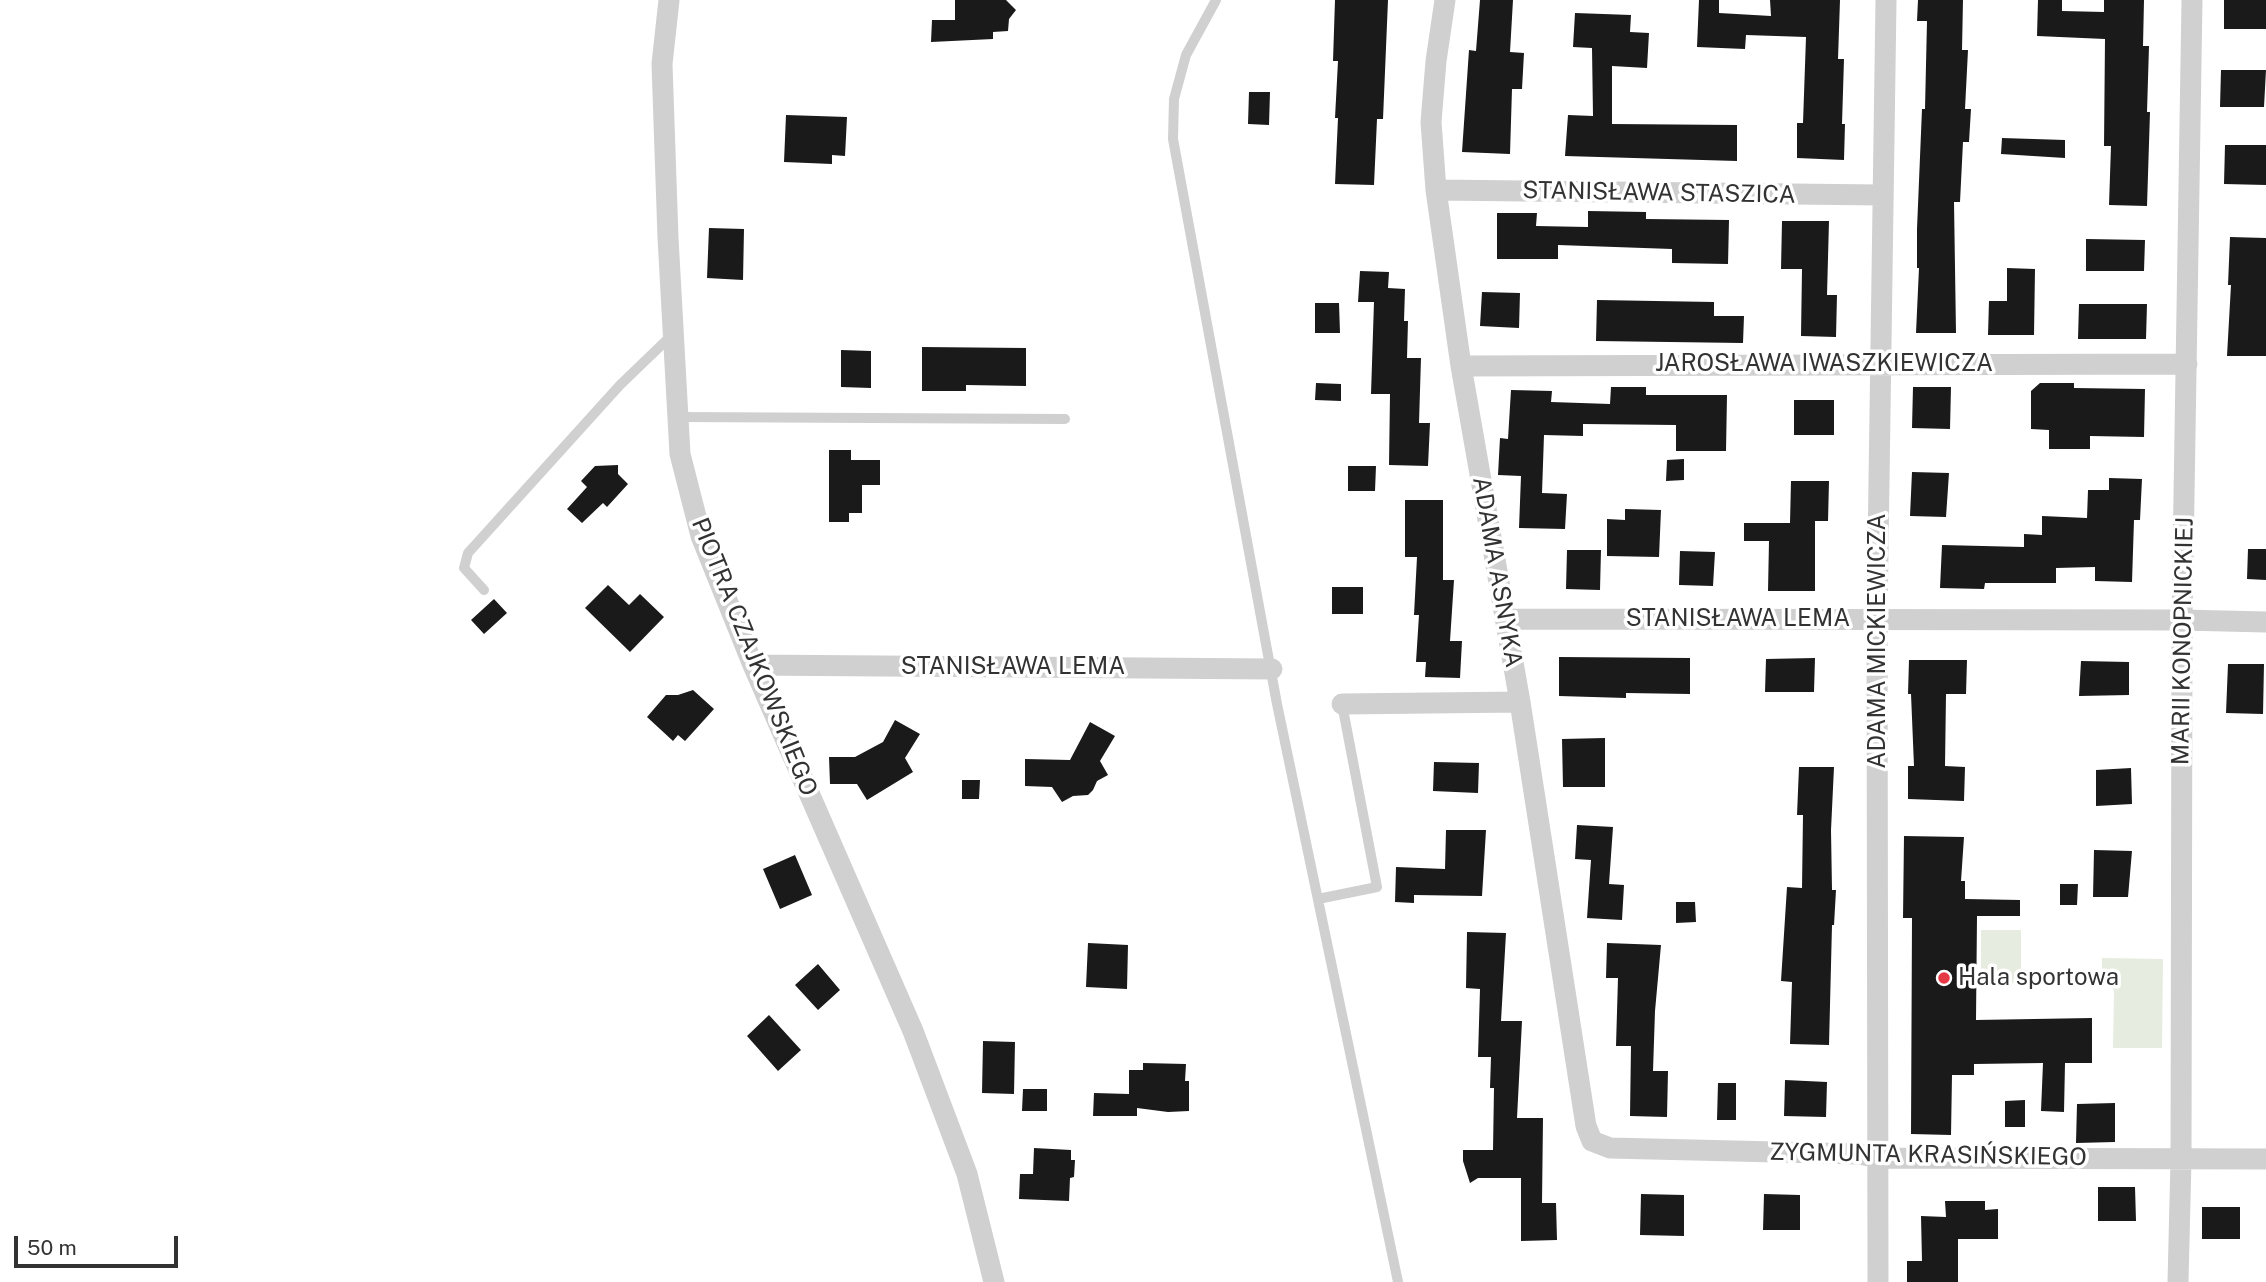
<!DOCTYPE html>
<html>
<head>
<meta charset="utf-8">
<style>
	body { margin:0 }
	#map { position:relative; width:2266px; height:1282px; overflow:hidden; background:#fff; font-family:"Public Sans",sans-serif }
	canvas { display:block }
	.scale { position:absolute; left:14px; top:1236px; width:164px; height:32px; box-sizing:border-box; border:4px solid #333; border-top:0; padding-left:9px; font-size:21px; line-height:24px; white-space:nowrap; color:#333; -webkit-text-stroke:5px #fff; paint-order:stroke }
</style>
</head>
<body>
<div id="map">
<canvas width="2266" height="1282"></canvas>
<div class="scale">50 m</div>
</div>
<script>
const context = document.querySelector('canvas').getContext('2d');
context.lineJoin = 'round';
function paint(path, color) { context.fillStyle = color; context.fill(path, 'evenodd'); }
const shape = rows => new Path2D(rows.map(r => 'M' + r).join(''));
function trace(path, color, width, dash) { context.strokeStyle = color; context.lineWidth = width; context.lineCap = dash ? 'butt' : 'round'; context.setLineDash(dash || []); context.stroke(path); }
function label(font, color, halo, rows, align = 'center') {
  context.font = font + ' "Public Sans",sans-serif'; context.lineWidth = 7; context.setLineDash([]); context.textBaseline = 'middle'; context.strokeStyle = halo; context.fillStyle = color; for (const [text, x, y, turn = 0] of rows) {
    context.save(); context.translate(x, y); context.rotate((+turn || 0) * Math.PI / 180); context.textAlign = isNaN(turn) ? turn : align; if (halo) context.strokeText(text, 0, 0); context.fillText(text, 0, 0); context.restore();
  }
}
const green = shape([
	[1981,930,2021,930,2021,983,1981,983],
	[2102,958,2163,959,2162,1048,2113,1048,2114,990,2102,980]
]);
const building = shape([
	[955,0,1006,0,1016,10,1009,19,1008,31,993,32,993,39,931,42,932,20,955,20],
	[1335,0,1388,0,1383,119,1377,119,1374,185,1335,184,1338,118,1335,118,1338,61,1333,61],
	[1480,0,1513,0,1510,52,1524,53,1522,89,1512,89,1510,154,1462,152,1469,50,1476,51],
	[1699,0,1719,0,1719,13,1771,16,1770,0,1840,0,1838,59,1844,59,1842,124,1845,124,1844,160,1797,158,1797,123,1803,123,1806,37,1746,35,1745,49,1697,47],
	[1918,0,1963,0,1962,50,1968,50,1965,109,1971,109,1969,142,1963,142,1960,202,1954,202,1956,333,1916,333,1919,268,1917,268,1917,229,1922,109,1925,109,1927,21,1917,21],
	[2038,0,2062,0,2062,11,2104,12,2104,0,2144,0,2143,46,2149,46,2147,112,2150,112,2147,206,2109,205,2111,146,2104,146,2105,39,2037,36],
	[2224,0,2266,0,2266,29,2224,29],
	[1575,13,1631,15,1630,32,1649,33,1647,68,1612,66,1612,124,1737,125,1737,161,1565,156,1568,115,1593,116,1592,48,1573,47],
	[2221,70,2266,70,2264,107,2220,107],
	[1249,92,1270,92,1269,125,1248,124],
	[786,115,847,117,845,156,832,155,832,164,784,162],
	[2002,138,2065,140,2065,158,2001,154],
	[2225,145,2266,145,2266,185,2224,184],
	[1588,211,1646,212,1646,219,1729,220,1728,264,1672,263,1672,249,1558,245,1558,259,1497,259,1497,213,1537,213,1536,226,1588,227],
	[1782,221,1829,221,1827,295,1837,295,1836,337,1801,336,1802,269,1781,269],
	[709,228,744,229,743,280,707,278],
	[2230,237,2266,238,2266,356,2227,356,2231,285,2228,285],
	[2086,239,2145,240,2144,271,2086,271],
	[2007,268,2035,269,2034,335,1988,335,1989,301,2007,301],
	[1360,271,1389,272,1388,288,1405,289,1404,321,1408,321,1407,358,1421,358,1419,423,1430,423,1428,466,1389,465,1390,394,1371,394,1374,302,1358,302],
	[1482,292,1520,293,1519,328,1480,326],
	[1597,300,1714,302,1714,316,1744,316,1743,343,1596,341],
	[1315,303,1339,303,1340,333,1315,333],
	[2079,304,2147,304,2146,339,2078,339],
	[922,347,1026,348,1026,386,966,385,966,391,922,391],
	[841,350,871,351,871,388,841,387],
	[1316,383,1341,384,1341,401,1315,400],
	[2040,383,2074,383,2074,388,2145,389,2144,437,2090,436,2090,449,2049,449,2049,430,2031,429,2031,391],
	[1611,387,1646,387,1646,395,1727,395,1726,451,1676,451,1676,425,1583,424,1583,436,1544,435,1542,493,1567,494,1565,529,1519,528,1521,476,1498,475,1500,438,1508,439,1511,390,1552,391,1551,402,1610,404],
	[1913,387,1951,387,1950,429,1912,428],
	[1794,400,1834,400,1834,435,1794,435],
	[829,450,851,450,851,460,880,460,880,485,862,485,862,513,849,513,849,522,829,522],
	[1684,459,1684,480,1666,481,1667,460],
	[618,465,618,474,628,484,607,507,603,503,582,523,567,509,587,487,581,481,595,466],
	[1348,466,1376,466,1375,491,1348,491],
	[1912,472,1949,473,1946,517,1910,516],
	[2109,478,2142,479,2140,520,2134,520,2132,582,2095,581,2095,567,2056,568,2056,583,1985,583,1984,589,1940,588,1942,545,2024,547,2024,534,2042,535,2042,516,2087,518,2088,490,2109,490],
	[1791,481,1829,481,1828,521,1815,521,1815,591,1768,591,1769,541,1744,541,1744,523,1790,523],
	[1405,500,1443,500,1443,580,1454,580,1450,641,1462,641,1460,678,1425,677,1426,662,1416,662,1419,615,1414,615,1417,557,1405,557],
	[1625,509,1661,510,1659,557,1607,556,1607,519,1625,520],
	[2248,549,2266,549,2266,580,2247,579],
	[1567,550,1601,550,1600,590,1566,589],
	[1680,551,1715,552,1713,586,1679,585],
	[608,585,629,605,640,594,664,617,630,652,585,608],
	[1332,587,1363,587,1363,614,1332,614],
	[494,599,507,613,484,634,471,620],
	[1559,657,1690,658,1690,694,1626,693,1626,698,1559,696],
	[1815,658,1814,692,1765,692,1766,659],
	[1909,660,1967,660,1966,694,1946,694,1945,766,1965,767,1964,801,1908,799,1908,766,1914,766,1911,694,1908,694],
	[2081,661,2129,662,2129,695,2079,696],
	[2228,664,2264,664,2263,714,2226,713],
	[693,690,714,709,685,741,678,735,673,741,647,717,666,695,678,695],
	[895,720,920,734,905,758,913,772,867,800,857,784,830,784,829,757,855,757,883,742],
	[1090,722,1115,736,1100,761,1108,775,1097,781,1093,790,1088,795,1073,796,1062,802,1052,787,1025,786,1025,759,1070,760],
	[1605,738,1605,787,1563,787,1562,739],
	[1434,762,1479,763,1478,793,1433,791],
	[1799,767,1834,767,1831,830,1832,890,1836,890,1834,925,1832,925,1829,1045,1790,1044,1792,982,1781,981,1787,887,1802,888,1803,815,1797,815],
	[2131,768,2132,804,2096,806,2096,770],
	[962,780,980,780,979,799,962,799],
	[1577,825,1613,827,1609,884,1624,885,1622,920,1587,918,1591,860,1575,859],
	[1446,830,1486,830,1482,896,1414,895,1414,903,1395,902,1396,867,1445,869],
	[1904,836,1964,837,1961,881,1965,881,1965,899,2020,900,2020,916,1977,916,1976,1020,2092,1018,2092,1063,2065,1063,2064,1112,2041,1111,2043,1063,1974,1064,1974,1075,1952,1075,1951,1135,1911,1134,1912,918,1903,918],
	[2094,850,2132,851,2128,897,2093,897],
	[795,855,812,895,780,909,763,869],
	[2060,884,2078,884,2077,905,2060,905],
	[1676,902,1695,902,1696,922,1676,923],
	[1467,932,1506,933,1501,1021,1522,1021,1517,1118,1543,1118,1542,1203,1556,1203,1557,1240,1521,1241,1521,1178,1478,1178,1470,1183,1463,1161,1463,1150,1493,1150,1494,1088,1490,1088,1491,1057,1478,1057,1480,989,1466,988],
	[1088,943,1128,945,1127,989,1086,987],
	[1607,943,1661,945,1655,1011,1653,1071,1668,1071,1667,1117,1630,1116,1631,1046,1616,1046,1618,978,1606,978],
	[818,964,840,990,818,1010,795,985],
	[769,1015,801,1050,778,1071,747,1036],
	[983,1041,1015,1042,1014,1094,982,1093],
	[1143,1063,1186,1064,1185,1081,1189,1081,1189,1111,1168,1112,1137,1108,1137,1116,1093,1116,1094,1093,1129,1094,1129,1070,1143,1070],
	[1785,1080,1827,1082,1826,1117,1784,1116],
	[1718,1083,1736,1083,1736,1120,1717,1120],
	[1023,1089,1047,1089,1047,1111,1022,1111],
	[2025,1100,2025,1127,2005,1127,2005,1101],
	[2115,1103,2115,1142,2076,1143,2077,1104],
	[1034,1148,1071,1150,1071,1160,1075,1160,1074,1177,1070,1178,1069,1201,1019,1199,1020,1174,1033,1174],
	[2098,1187,2135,1187,2136,1221,2098,1221],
	[1641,1194,1684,1195,1684,1236,1640,1235],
	[1764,1194,1800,1195,1800,1230,1763,1230],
	[1945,1201,1985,1201,1985,1210,1998,1209,1998,1239,1958,1239,1958,1282,1907,1282,1907,1261,1922,1261,1921,1216,1946,1217],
	[2202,1207,2240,1207,2240,1239,2202,1239]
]);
const service = shape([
	[1216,0,1186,55,1174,99,1173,139,1277,704,1398,1282],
	[678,417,1065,419],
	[484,590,464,568,468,553,620,385,673,334],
	[1318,899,1377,887,1342,704]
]);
const minor = shape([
	[669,0,662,64,668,238,680,454,701,536,753,665,913,1031,967,1174,994,1282],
	[1445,0,1436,61,1431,122,1436,190,1461,366,1520,702,1586,1126,1592,1141,1610,1148,1859,1154,1879,1158,2266,1159],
	[1436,190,1881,195],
	[1461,366,2187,364],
	[1505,619,2182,620,2266,622],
	[753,665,1272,669],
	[1342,704,1520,702],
	[1878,1282,1877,619,1886,0],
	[2178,1282,2181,1160,2182,620,2192,0]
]);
const markers = [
	[1944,978,7,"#e63946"]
];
const streetNames = [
	["STANISŁAWA STASZICA",1659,193,1],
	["JAROSŁAWA IWASZKIEWICZA",1824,364],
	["ADAMA ASNYKA",1497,572,80],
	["STANISŁAWA LEMA",1738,619],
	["ADAMA MICKIEWICZA",1878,641,-90],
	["MARII KONOPNICKIEJ",2183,641,-89],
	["PIOTRA CZAJKOWSKIEGO",754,657,68],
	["STANISŁAWA LEMA",1013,667],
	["ZYGMUNTA KRASIŃSKIEGO",1928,1155,1]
];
const poiNames = [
	["Hala sportowa",1958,978]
];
paint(green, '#e6ecdf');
paint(building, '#1a1a1a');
trace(service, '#d0d0d0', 10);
trace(minor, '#d0d0d0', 21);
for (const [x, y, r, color] of markers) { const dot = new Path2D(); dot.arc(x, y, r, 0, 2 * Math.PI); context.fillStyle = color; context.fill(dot); trace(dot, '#fff', 2.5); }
label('24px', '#333', '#fff', streetNames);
label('24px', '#333', '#fff', poiNames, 'left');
</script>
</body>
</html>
